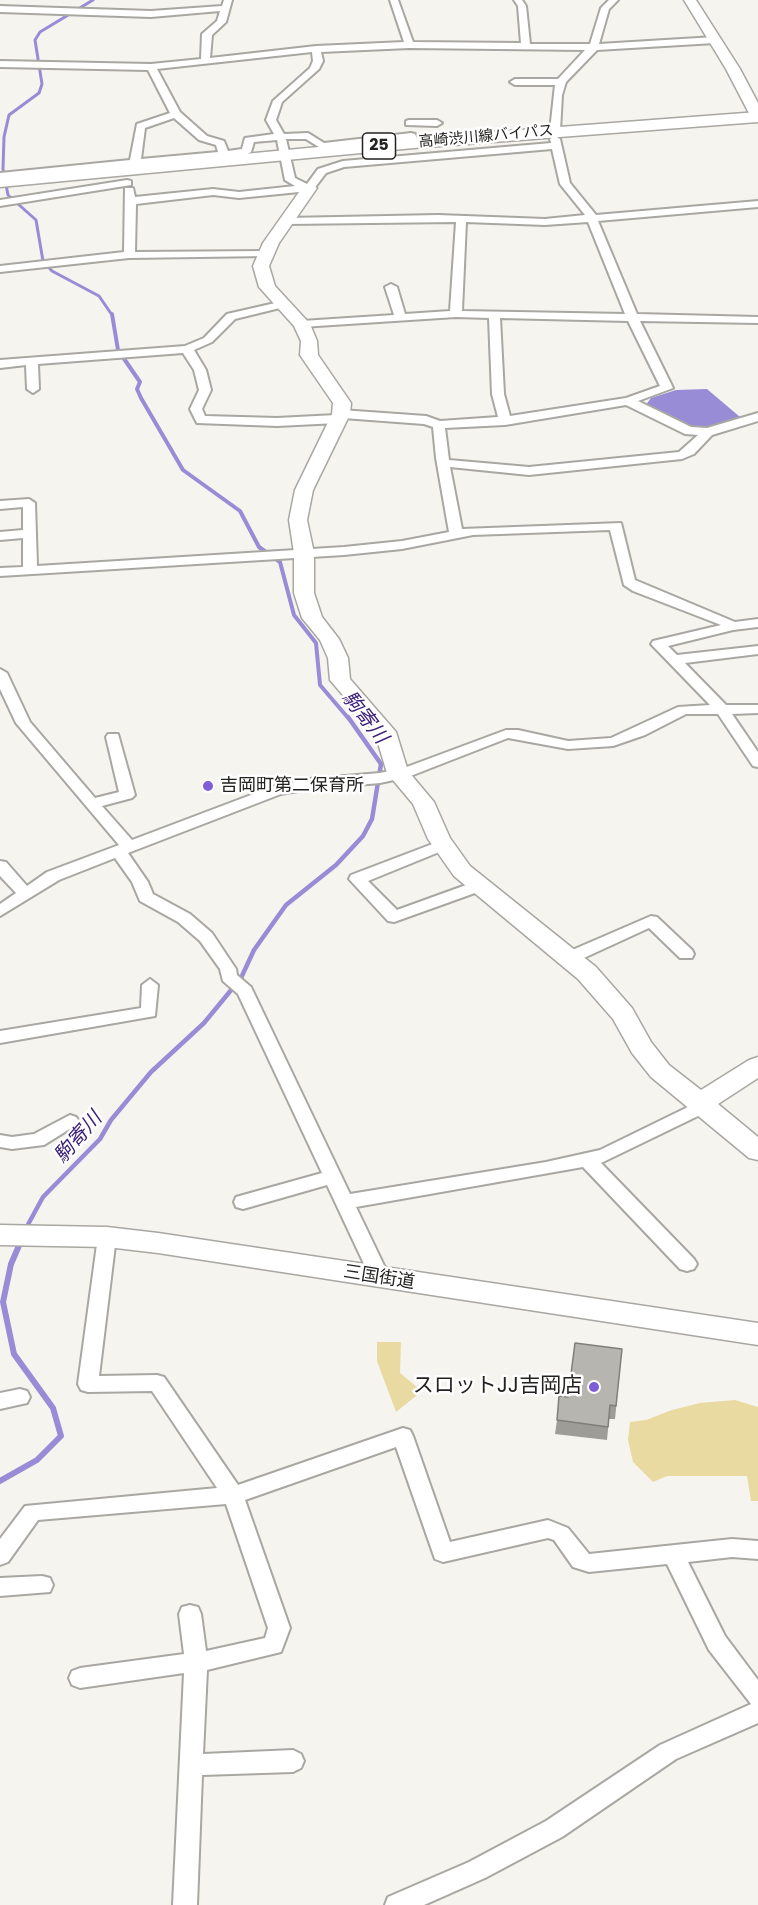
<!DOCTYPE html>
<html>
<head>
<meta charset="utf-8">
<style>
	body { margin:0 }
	canvas { display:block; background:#f6f4ef }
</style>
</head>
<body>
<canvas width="758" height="1905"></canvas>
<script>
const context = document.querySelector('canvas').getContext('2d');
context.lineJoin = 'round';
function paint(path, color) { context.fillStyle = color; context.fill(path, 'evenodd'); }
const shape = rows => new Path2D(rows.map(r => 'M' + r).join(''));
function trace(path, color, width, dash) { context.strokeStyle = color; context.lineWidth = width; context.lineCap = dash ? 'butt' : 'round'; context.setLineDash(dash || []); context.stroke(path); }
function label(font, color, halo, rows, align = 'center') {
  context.font = font + ' Poppins,"Noto Sans JP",sans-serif'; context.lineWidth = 5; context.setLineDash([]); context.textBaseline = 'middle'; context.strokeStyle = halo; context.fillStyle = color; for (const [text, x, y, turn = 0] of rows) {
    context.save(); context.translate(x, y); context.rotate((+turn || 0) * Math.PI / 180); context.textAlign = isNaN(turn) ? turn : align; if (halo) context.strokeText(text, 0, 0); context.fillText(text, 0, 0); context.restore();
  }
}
const green = shape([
	[377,1342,401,1342,400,1373,418,1388,416,1396,396,1412,377,1361],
	[735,1400,758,1407,758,1501,751,1501,747,1476,667,1476,653,1482,633,1462,628,1440,630,1422,646,1420,672,1410,700,1403]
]);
const water = shape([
	[707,389,740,417,703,431,690,429,645,406,651,398,676,390]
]);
const streamFar3 = shape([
	[93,0,40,32,35,40,42,84,39,93,9,115,4,137,3,169,8,195,36,220,43,261,52,271,99,296,112,315]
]);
const streamFar2 = shape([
	[112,314,118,350,140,382,137,389,141,398,183,470,240,511,259,547,280,562,294,615,316,643,320,685,349,719]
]);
const streamFar1 = shape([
	[25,1230,43,1197,100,1139,111,1120,151,1072,204,1023,241,978,254,950,286,905,336,865,363,836,372,819,381,764,348,717]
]);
const stream = shape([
	[0,1481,37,1460,61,1436,53,1408,14,1354,3,1302,11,1264,21,1241]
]);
const street = shape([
	[224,0,232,0,226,22,212,35,210,58,316,46,404,42,390,0,398,0,413,42,521,43,518,6,514,0,522,0,526,6,530,44,590,44,601,8,609,0,618,0,609,9,599,44,715,37,720,40,715,43,597,50,566,82,562,95,560,131,555,134,550,131,555,85,515,85,510,82,515,79,558,79,585,50,409,48,321,52,323,61,319,69,282,102,276,120,284,134,308,133,324,143,411,133,415,134,419,143,410,145,407,139,322,149,306,139,286,139,295,178,307,184,318,169,343,161,551,143,550,139,555,136,560,139,570,183,596,215,758,201,758,207,598,221,637,314,758,317,758,323,640,321,673,388,638,401,691,427,707,428,758,413,758,421,712,435,694,454,682,459,529,475,450,467,462,529,621,523,635,580,735,622,758,619,758,627,733,630,668,646,677,655,758,646,758,654,685,663,726,705,758,705,758,713,732,714,758,752,758,767,753,766,718,714,686,714,645,735,613,746,568,749,508,738,408,777,380,783,309,789,281,794,128,853,148,882,153,894,190,914,212,933,236,969,237,975,251,987,350,1194,546,1162,600,1150,686,1108,696,1100,708,1100,711,1104,708,1108,698,1116,601,1163,694,1259,697,1264,694,1269,687,1271,680,1269,583,1167,356,1207,390,1278,387,1283,380,1285,373,1283,327,1185,243,1209,236,1207,234,1202,236,1197,322,1173,238,994,223,981,220,969,200,941,178,922,140,901,132,882,115,858,59,880,0,916,0,904,16,893,0,876,0,861,6,862,27,886,47,872,119,845,16,723,0,689,0,669,7,673,30,722,95,798,119,792,106,737,108,734,118,734,135,795,132,798,102,806,132,840,272,787,309,779,380,773,404,768,506,730,518,730,568,741,611,738,678,707,710,705,651,644,653,641,721,625,633,591,624,585,610,530,473,535,402,549,344,555,0,576,0,568,23,567,23,538,0,540,0,532,23,530,23,507,0,509,0,501,29,499,35,503,37,566,344,547,402,541,449,532,436,458,433,427,424,424,343,418,342,422,338,423,277,426,197,423,190,409,199,390,194,370,183,353,38,364,39,389,33,393,27,389,26,365,0,368,0,360,185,346,204,338,227,314,284,301,288,302,288,306,235,319,212,342,194,350,206,370,211,390,202,409,205,416,277,418,336,415,337,411,341,410,426,416,440,421,498,417,492,394,489,318,456,317,302,327,296,324,302,321,394,315,385,287,391,284,397,287,405,314,450,311,456,222,287,224,282,221,287,218,438,215,545,219,585,215,560,184,552,149,344,167,326,173,313,190,309,191,239,198,213,195,136,204,135,252,265,251,270,254,269,256,129,258,0,272,0,266,124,252,125,188,133,188,135,197,213,189,239,192,295,186,285,180,277,140,254,142,251,152,246,155,0,179,0,173,130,160,137,124,170,113,148,70,0,67,0,61,151,64,201,59,202,34,217,21,220,11,151,17,0,12,0,6,151,11,222,6,224,0],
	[312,52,313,61,310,68,273,101,266,120,274,134,245,138,242,149,228,151,224,141,207,136,180,112,157,69,312,52],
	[174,118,199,140,216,145,218,152,141,159,145,128,174,118],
	[466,222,545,225,588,222,625,314,462,311,466,222],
	[500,318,628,321,660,386,626,398,510,416,504,394,500,318],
	[626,405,685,434,698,435,679,452,529,467,449,460,445,428,505,425,626,405],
	[409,120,437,120,442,123,437,126,406,125,406,121,409,120],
	[127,180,131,181,131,185,0,206,0,200,127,180],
	[443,840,451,845,449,848,368,881,397,910,480,880,486,881,488,885,486,889,394,922,388,921,349,879,351,875,443,840],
	[651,916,657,917,692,950,694,954,692,958,680,958,649,928,575,962,563,962,561,958,563,954,651,916],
	[150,979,158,985,155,1016,0,1043,0,1031,141,1008,142,985,150,979],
	[70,1115,76,1117,79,1121,76,1125,44,1145,12,1149,0,1147,0,1135,12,1137,34,1134,70,1115],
	[107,1230,114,1232,116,1237,99,1376,157,1375,164,1377,238,1485,403,1428,410,1430,413,1436,450,1542,548,1520,568,1528,589,1554,732,1539,758,1541,758,1559,732,1557,688,1562,725,1636,758,1680,758,1723,676,1759,562,1837,485,1878,424,1905,385,1905,388,1897,469,1862,546,1821,660,1745,751,1704,709,1650,667,1564,589,1572,573,1567,554,1540,548,1538,443,1562,435,1559,396,1447,245,1500,290,1628,281,1652,207,1670,203,1754,293,1750,301,1754,304,1761,301,1768,293,1772,202,1775,197,1905,173,1905,184,1673,80,1688,72,1685,69,1678,72,1671,80,1668,184,1654,179,1614,182,1607,190,1605,198,1607,201,1614,206,1651,265,1638,268,1628,226,1504,38,1520,8,1562,0,1565,0,1539,25,1506,217,1488,152,1391,88,1392,81,1390,78,1384,98,1237,100,1232,107,1230],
	[20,1389,27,1391,30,1397,27,1403,0,1409,0,1393,20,1389],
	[42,1576,50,1578,53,1585,50,1592,0,1596,0,1578,42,1576]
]);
const secondary = shape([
	[684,0,696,0,740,69,758,103,758,121,751,117,726,69,684,0],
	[309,183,317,188,279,243,269,266,275,286,310,324,317,341,318,355,351,403,350,414,313,490,307,520,314,553,314,593,322,617,339,639,348,658,350,679,396,732,408,771,434,802,450,838,470,866,596,967,632,1008,651,1042,669,1065,701,1090,749,1060,758,1057,758,1078,718,1104,758,1137,758,1160,749,1158,651,1077,632,1053,613,1019,578,979,454,876,428,839,413,804,387,773,375,733,330,680,328,658,320,640,302,618,294,593,294,553,289,520,295,490,332,414,333,403,300,355,301,341,294,326,259,287,253,266,263,243,304,185,309,183],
	[0,1225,107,1227,158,1233,758,1323,758,1345,158,1253,107,1247,0,1245,0,1225]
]);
const primary = shape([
	[758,112,758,122,414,148,0,187,0,177,414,138,758,112]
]);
const wall = shape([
	[622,1349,615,1419,609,1419,607,1440,555,1434,557,1420,568,1397]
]);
const building = shape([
	[575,1343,622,1349,616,1406,610,1405,608,1427,557,1420,559,1396,568,1397,575,1343]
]);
const markers = [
	[208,786,6,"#7d5ed8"],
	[594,1387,6,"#7d5ed8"]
];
const farStreetnames = [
	["高崎渋川線バイパス",486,137,-5]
];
const shields = [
	[379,146,33]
];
const shieldNames = [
	["25",379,146]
];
const poiNames = [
	["吉岡町第二保育所",220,786]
];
const streetNames = [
	["三国街道",379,1278,9]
];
const waterNames = [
	["駒寄川",364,718,52],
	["駒寄川",79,1138,-49]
];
const nearPoinames = [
	["スロットJJ吉岡店",582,1387]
];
paint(green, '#e9daa2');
paint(water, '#998cd7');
trace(streamFar3, '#998cd7', 3);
trace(streamFar2, '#998cd7', 4);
trace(streamFar1, '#998cd7', 4.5);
trace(stream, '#998cd7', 6);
trace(street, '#a9a7a2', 4);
trace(secondary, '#a9a7a2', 3);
trace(primary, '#a9a7a2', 3);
paint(street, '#fff');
paint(secondary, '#fff');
paint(primary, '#fff');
paint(wall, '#9d9c96');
paint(building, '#b6b5af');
trace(building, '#7f7f7a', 1.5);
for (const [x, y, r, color] of markers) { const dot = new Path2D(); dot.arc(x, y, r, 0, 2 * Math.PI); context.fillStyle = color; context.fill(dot); trace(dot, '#fff', 2); }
label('15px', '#232220', '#fff', farStreetnames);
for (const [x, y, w] of shields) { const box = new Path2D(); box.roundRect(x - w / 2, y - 13, w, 26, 4.5); context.fillStyle = '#fff'; context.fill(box); trace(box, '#232220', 1.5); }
label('bold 16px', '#232220', null, shieldNames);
label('18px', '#232220', '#fff', poiNames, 'left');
label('18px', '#232220', '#fff', streetNames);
label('italic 20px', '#3c2078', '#fff', waterNames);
label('21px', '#232220', '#fff', nearPoinames, 'right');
</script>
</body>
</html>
